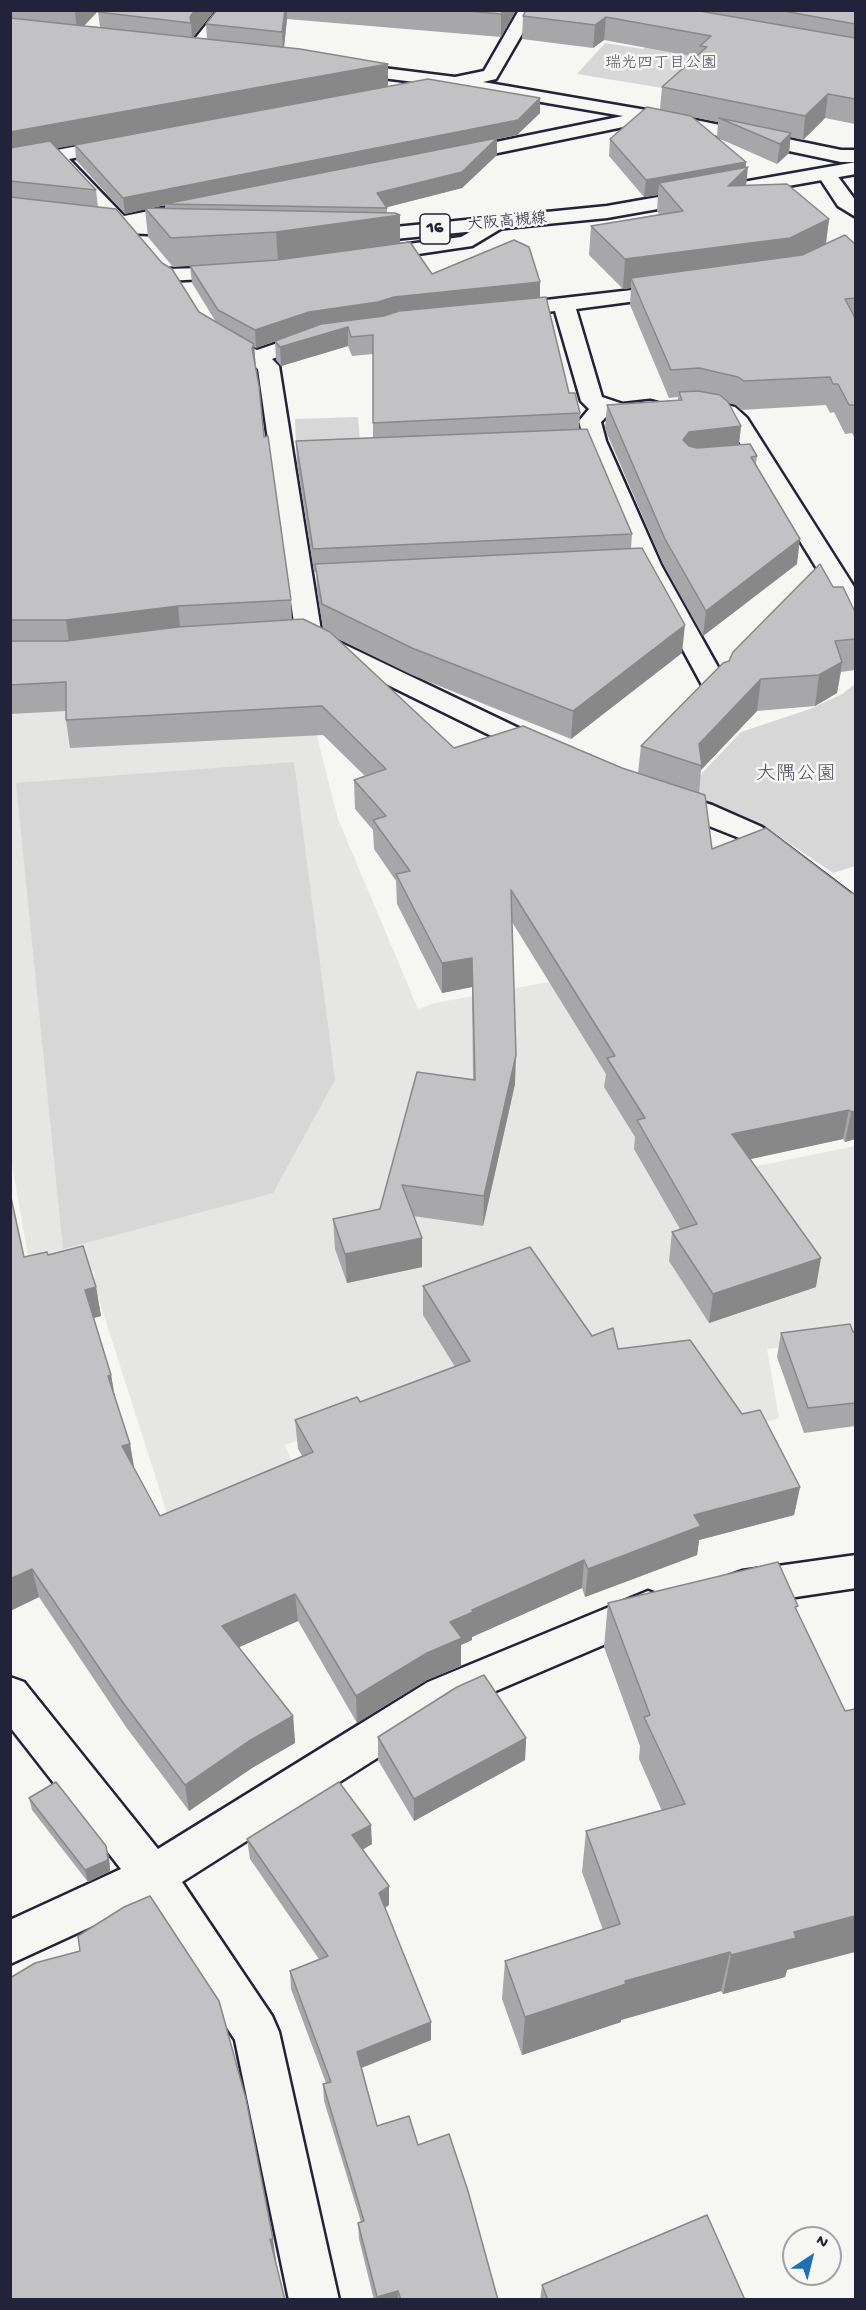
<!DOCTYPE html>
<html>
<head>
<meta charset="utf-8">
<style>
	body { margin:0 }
	#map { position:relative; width:866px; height:2310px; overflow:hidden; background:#f6f6f2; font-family:"Gochi Hand",sans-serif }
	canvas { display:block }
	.frame { position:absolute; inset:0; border:12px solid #22223b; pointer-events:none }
	.north { position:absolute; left:782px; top:2226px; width:60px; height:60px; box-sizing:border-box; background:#f6f6f2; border:2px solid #a1a1a9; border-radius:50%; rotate:35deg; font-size:16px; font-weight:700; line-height:24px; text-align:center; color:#22223b }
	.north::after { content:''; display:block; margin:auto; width:21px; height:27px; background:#1f6fb2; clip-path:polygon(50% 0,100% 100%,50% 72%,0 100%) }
</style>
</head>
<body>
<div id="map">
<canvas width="866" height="2310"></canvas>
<div class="frame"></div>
<div class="north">N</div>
</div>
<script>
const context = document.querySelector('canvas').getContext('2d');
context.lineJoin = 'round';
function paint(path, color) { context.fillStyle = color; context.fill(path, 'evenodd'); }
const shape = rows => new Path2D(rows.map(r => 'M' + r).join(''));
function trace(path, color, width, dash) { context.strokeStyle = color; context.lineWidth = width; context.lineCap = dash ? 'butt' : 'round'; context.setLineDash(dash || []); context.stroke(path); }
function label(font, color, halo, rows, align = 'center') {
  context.font = font + ' "Gochi Hand","Klee One",sans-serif'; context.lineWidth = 5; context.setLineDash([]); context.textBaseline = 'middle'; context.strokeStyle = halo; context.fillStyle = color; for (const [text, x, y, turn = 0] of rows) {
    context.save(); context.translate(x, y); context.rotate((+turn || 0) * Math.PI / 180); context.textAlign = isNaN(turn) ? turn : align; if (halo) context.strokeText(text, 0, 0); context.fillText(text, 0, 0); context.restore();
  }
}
const built = shape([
	[310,654,317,736,338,819,418,1009,435,1003,614,970,743,1169,855,1146,855,1339,767,1349,779,1418,535,1494,455,1386,285,1445,296,1472,172,1529,96,1290,94,1271,32,1279,10,1153,10,670]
]);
const green = shape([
	[672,27,728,37,669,89,577,74,605,43,643,49],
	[358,417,360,442,296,444,295,419],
	[855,684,855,866,833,873,770,830,683,793,741,732,810,709,842,694],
	[294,762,335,1080,273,1193,63,1249,16,783]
]);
const minor = shape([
	[218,10,235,10,207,45,195,45,193,41,218,10],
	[519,10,536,10,496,79,483,82,652,111,841,150,856,150,856,162,841,162,642,120,639,124,633,125,454,162,447,160,445,156,447,152,623,116,454,87,343,73,334,68,343,63,455,77,484,71,519,10],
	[119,138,128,144,126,148,69,159,124,216,189,203,199,209,196,213,108,231,98,225,106,220,58,168,56,164,57,161,10,171,10,159,119,138],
	[826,168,833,170,856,201,856,217,838,206,817,174,826,168],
	[495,218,502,220,505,224,502,228,472,246,371,261,364,259,361,255,364,251,371,249,461,237,495,218],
	[236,267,243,269,246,273,243,277,166,281,159,279,156,275,159,271,166,269,236,267],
	[675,285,682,287,685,291,682,295,576,309,602,397,623,404,650,401,658,403,661,408,658,413,650,415,623,418,608,415,601,422,606,441,661,565,728,685,724,691,715,693,706,691,702,685,637,565,584,441,579,421,589,409,581,401,555,311,503,317,496,315,493,311,496,307,503,305,675,285],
	[319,329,326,331,330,335,326,339,272,359,279,366,322,637,333,639,552,744,556,750,552,756,542,758,532,756,315,649,311,644,300,642,296,637,258,369,228,349,231,344,239,343,257,350,319,329],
	[699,398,735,407,747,418,856,590,856,618,847,616,843,611,730,427,719,417,691,410,688,405,691,400,699,398],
	[666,791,712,805,762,827,856,898,856,922,846,920,742,839,656,805,652,799,656,793,666,791],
	[856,1555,856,1588,742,1605,728,1600,722,1588,728,1576,742,1571,856,1555],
	[648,1591,662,1596,668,1608,662,1620,456,1708,182,1882,272,2016,279,2032,339,2300,289,2300,235,2040,145,1902,10,1964,10,1920,121,1869,10,1727,10,1677,24,1682,158,1849,428,1682,648,1591]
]);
const major = shape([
	[856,162,856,174,607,218,395,239,356,238,346,232,356,226,395,227,607,206,856,162],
	[10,208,126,221,191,224,201,230,191,236,126,233,10,220,10,208]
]);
const wall = shape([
	[10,10,99,10,84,26,100,27,98,12,100,10,215,10,193,37,207,39,206,24,217,10,516,10,501,37,287,19,284,47,388,64,388,87,540,98,540,113,517,135,497,139,497,155,462,188,387,207,387,213,400,215,400,243,432,274,540,282,540,297,569,393,580,413,579,429,632,534,631,549,682,653,571,739,412,675,336,638,454,748,622,768,638,773,641,746,729,661,833,587,855,612,855,670,841,672,837,693,815,706,757,711,701,770,699,793,712,849,850,892,855,1139,845,1142,843,1139,750,1159,816,1287,709,1323,669,1261,672,1232,680,1229,634,1149,635,1137,604,1087,606,1074,512,922,515,1084,483,1226,413,1216,422,1267,347,1283,335,1249,333,1219,380,1209,473,1080,472,987,442,993,397,904,396,881,374,849,373,830,355,809,354,780,365,776,323,735,70,748,66,720,66,711,10,714],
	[75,145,76,160,125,214,145,209,148,237,173,267,221,264,190,266,192,283,216,322,199,312,98,207,96,190,57,148],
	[165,205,165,209,150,208],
	[275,341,276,360,281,366,348,346,352,356,373,354,373,438,296,441,297,463,314,572,316,572,317,591,323,629,292,620,291,600,264,437,256,368,254,347,256,348],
	[526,10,855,10,855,124,825,118,803,140,790,137,789,153,777,164,718,138,746,162,746,185,829,219,826,244,855,244,855,439,852,433,845,434,834,412,830,413,826,405,741,410,736,405,728,403,741,426,739,445,757,456,756,465,797,564,703,636,663,564,605,429,607,405,678,400,678,397,669,398,630,305,631,288,623,289,589,255,591,226,659,214,657,211,658,195,644,197,609,156,610,139,660,109,662,87,696,57,604,40,593,48,522,39,523,16],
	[692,117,718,122,717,138],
	[10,1193,24,1257,48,1255,96,1287,101,1316,94,1318,111,1375,115,1397,130,1444,134,1468,160,1516,302,1456,298,1449,295,1420,360,1402,455,1367,423,1315,423,1286,592,1336,618,1349,742,1414,800,1487,794,1515,699,1540,697,1555,585,1597,582,1588,472,1637,472,1640,461,1645,461,1666,427,1680,357,1723,298,1621,239,1647,293,1716,295,1743,252,1768,189,1811,126,1727,39,1597,10,1611],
	[855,1331,855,1426,804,1433,777,1357,781,1333],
	[608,1603,797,1610,787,1970,785,1977,723,1994,721,1991,621,2020,621,2022,522,2055,502,1999,505,1961,603,1930,582,1872,586,1831,662,1811,639,1759,640,1746,604,1647],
	[378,1737,526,1738,525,1760,414,1821,378,1760],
	[29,1798,106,1846,109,1857,110,1871,88,1882,32,1810],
	[247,1839,372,1844,362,1850,389,1905,385,1908,431,2040,362,2068,377,2126,418,2145,498,2300,374,2300,359,2239,358,2223,361,2222,324,2101,323,2084,326,2083,291,1989,290,1971,319,1959,250,1859],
	[542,2285,745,2300,540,2300]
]);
const shadedWall = shape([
	[75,10,99,10,77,33],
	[195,10,215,10,192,38,191,23,190,17],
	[285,10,287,10,287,19,283,56,282,32],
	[504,10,516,10,501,37,501,14],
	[606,17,604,40,593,48,595,25],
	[388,64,388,87,10,157,10,132],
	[828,94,825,118,803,140,805,116],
	[540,98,540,113,517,135,497,139,497,155,462,188,384,208,377,193,165,204,165,205,125,214,123,198],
	[791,133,789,153,777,164,780,144],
	[746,162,745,169,748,167,745,196,728,186,659,183,658,195,644,197,646,180],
	[400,215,400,243,278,261,276,232],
	[829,219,825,249,786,268,631,278,631,288,623,289,625,259],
	[540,282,540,299,378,319,310,329,256,348,255,330,309,312,394,297],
	[348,327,348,346,281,366,280,347],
	[254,344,256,370,252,348],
	[741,426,738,450,687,456,683,440,689,432],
	[800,539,797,564,703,636,706,611],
	[178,606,181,635,70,649,66,620],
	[685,625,682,653,571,739,573,711],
	[842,662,837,693,815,706,819,675],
	[761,679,757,711,701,770,699,744],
	[472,958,472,987,442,993,442,963],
	[516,1055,515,1084,483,1226,484,1196],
	[849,1110,843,1139,728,1164,732,1134],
	[855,1111,855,1139,845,1142,851,1112],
	[422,1238,422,1267,347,1283,345,1254],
	[821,1258,816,1287,709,1323,713,1294],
	[96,1287,101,1316,90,1319,85,1290],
	[111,1375,116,1404,108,1376],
	[130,1444,135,1473,122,1446],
	[800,1487,794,1515,699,1540,697,1555,585,1597,588,1569,694,1515],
	[584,1560,582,1588,472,1637,472,1640,461,1645,461,1666,427,1680,357,1723,356,1696,450,1622,472,1610],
	[32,1569,39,1597,10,1611,10,1579],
	[295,1594,298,1621,226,1653,222,1626],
	[293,1716,295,1743,252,1768,189,1811,185,1785,249,1741],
	[526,1738,525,1760,414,1821,414,1799],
	[371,1825,372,1844,353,1855,352,1835],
	[106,1846,109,1857,110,1871,88,1882,85,1870],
	[389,1886,389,1905,379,1912,379,1893],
	[855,1916,855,1952,787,1970,785,1977,723,1994,731,1955,794,1932],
	[730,1952,721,1991,621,2020,621,2022,522,2055,525,2017,625,1981],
	[431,2022,431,2040,358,2069,357,2052],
	[270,2239,273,2239,276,2260,273,2261],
	[398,2291,398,2300,377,2300,377,2297]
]);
const building = shape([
	[100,10,195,10,190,17,191,23,98,12,100,10],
	[217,10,285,10,282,32,206,24,217,10],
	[455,10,504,10,501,14,455,10],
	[526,10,694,10,855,38,855,99,828,94,805,116,662,87,707,47,700,46,711,36,606,17,595,25,523,16,526,10],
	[778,10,855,10,855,24,778,10],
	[10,18,300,49,388,64,10,132,10,18],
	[428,79,540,98,518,120,123,198,75,145,428,79],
	[647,107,691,116,746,162,646,180,610,139,647,107],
	[719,118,791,133,780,144,719,118],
	[497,138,462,172,377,193,387,208,165,204,497,138],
	[50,141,96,190,10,181,10,148,50,141],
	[748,167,728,186,787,184,829,219,790,238,625,259,591,226,683,211,659,183,748,167],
	[10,197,116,209,162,263,172,269,199,312,254,344,252,348,259,386,264,437,268,436,291,600,178,606,66,620,10,620,10,197],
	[145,208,395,213,400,215,276,232,171,238,145,208],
	[845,235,855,244,855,298,845,299,855,318,855,405,849,405,838,384,833,384,830,377,744,381,738,377,699,368,671,370,631,278,802,255,845,235],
	[514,240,529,247,540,282,394,297,378,302,309,312,255,330,218,310,190,266,277,260,410,242,432,274,514,240],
	[546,297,569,393,575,393,580,413,373,423,373,335,351,337,348,327,280,347,275,341,321,324,384,316,399,311,546,297],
	[698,391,720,395,728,402,741,426,689,432,683,440,689,446,697,448,750,444,757,456,751,457,800,539,706,611,665,539,607,405,682,400,679,392,698,391],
	[587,429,632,534,313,549,296,441,587,429],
	[642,548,685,625,573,711,412,648,322,604,315,564,642,548],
	[820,564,833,587,843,587,855,612,855,639,835,641,842,662,819,675,761,679,699,744,702,766,641,746,723,663,729,661,733,652,820,564],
	[303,619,330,632,454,748,523,726,622,768,705,795,712,849,766,828,850,892,855,894,855,1111,851,1112,849,1110,732,1134,821,1258,713,1294,672,1232,697,1224,637,1120,645,1118,607,1058,615,1056,511,890,516,1055,484,1196,402,1185,422,1238,345,1254,333,1219,380,1209,417,1072,475,1080,472,958,442,963,396,874,410,871,373,820,386,816,354,780,386,769,322,706,66,720,66,682,10,685,10,641,66,641,178,627,303,619],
	[10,1193,24,1257,47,1252,48,1255,83,1246,96,1287,85,1290,111,1375,108,1376,130,1444,122,1446,160,1516,313,1452,295,1420,357,1397,360,1402,470,1361,423,1286,530,1247,592,1336,613,1328,618,1349,690,1340,742,1414,760,1410,800,1487,694,1515,701,1526,588,1569,584,1560,472,1610,473,1612,450,1622,462,1638,427,1653,356,1696,295,1594,222,1626,293,1716,249,1741,185,1785,121,1700,32,1569,10,1579,10,1193],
	[850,1324,853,1332,855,1331,855,1403,808,1408,781,1333,850,1324],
	[778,1562,798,1606,795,1607,845,1711,855,1709,855,1916,794,1932,796,1938,731,1955,730,1952,625,1981,626,1984,525,2017,505,1961,620,1924,586,1831,685,1804,644,1717,650,1715,608,1603,778,1562],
	[484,1675,526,1738,414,1799,378,1737,457,1687,484,1675],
	[56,1782,106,1846,108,1860,85,1870,29,1798,56,1782],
	[339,1782,371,1825,352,1835,389,1886,379,1893,431,2022,357,2052,377,2126,409,2116,418,2145,449,2134,468,2191,498,2300,401,2300,398,2291,377,2297,358,2223,364,2221,323,2084,331,2082,290,1971,328,1956,247,1839,339,1782],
	[150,1896,219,2001,246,2099,273,2239,270,2239,285,2300,10,2300,10,1978,35,1963,80,1951,78,1936,124,1907,150,1896],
	[707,2215,745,2300,548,2300,542,2285,707,2215]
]);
const farParknames = [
	["瑞光四丁目公園",661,65]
];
const farStreetnames = [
	["大阪高槻線",507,223,-5]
];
const shields = [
	[435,229,30]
];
const shieldNames = [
	["16",435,229]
];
const parkNames = [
	["大隅公園",796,776]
];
paint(built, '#e6e6e4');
paint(green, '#d7d7d7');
trace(minor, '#22223b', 5);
trace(major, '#22223b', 5);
paint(minor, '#f6f6f2');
paint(major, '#f6f6f2');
paint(wall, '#a7a7a9');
paint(shadedWall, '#888889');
paint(building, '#c2c2c4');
trace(building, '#888889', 1.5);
label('16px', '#4f4f62', '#f6f6f2', farParknames);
label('16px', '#22223b', '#f6f6f2', farStreetnames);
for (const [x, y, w] of shields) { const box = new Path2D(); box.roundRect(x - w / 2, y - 15, w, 30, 4.5); context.fillStyle = '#f6f6f2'; context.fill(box); trace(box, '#22223b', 1.5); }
label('bold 18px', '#22223b', null, shieldNames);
label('20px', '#4f4f62', '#f6f6f2', parkNames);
</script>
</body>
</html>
